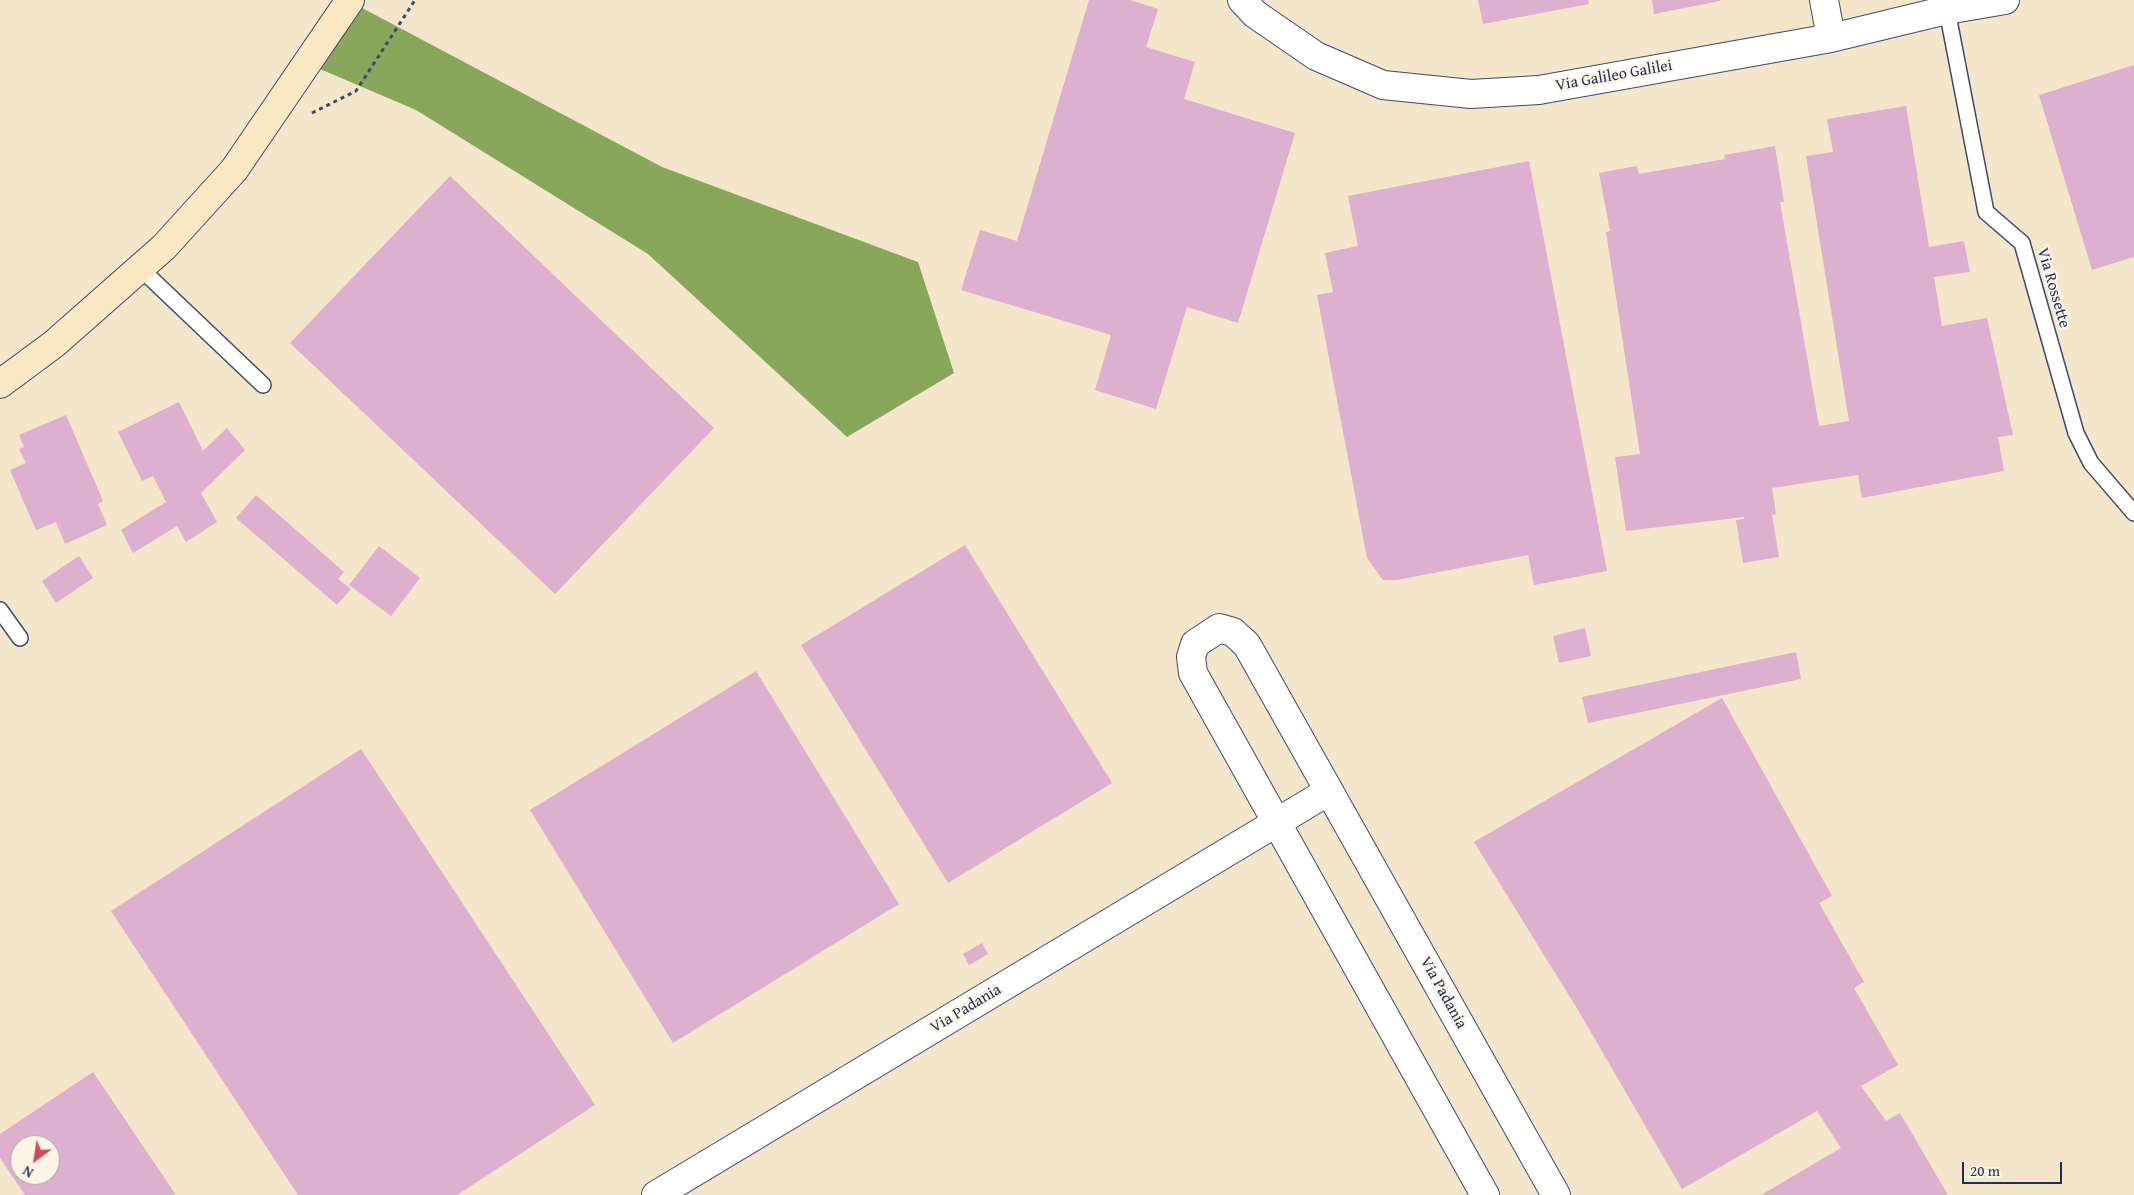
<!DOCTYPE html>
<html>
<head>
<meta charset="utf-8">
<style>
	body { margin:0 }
	#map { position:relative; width:2134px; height:1195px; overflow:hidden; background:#f3e6cb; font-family:"Gentium Book Plus",serif }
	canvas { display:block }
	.north { position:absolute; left:10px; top:1135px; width:50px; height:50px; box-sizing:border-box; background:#fcf5e5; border:1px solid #a2a6af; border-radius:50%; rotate:211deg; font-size:14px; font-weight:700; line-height:20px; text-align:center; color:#1b2f5e }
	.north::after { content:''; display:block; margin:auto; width:18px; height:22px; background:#d1495b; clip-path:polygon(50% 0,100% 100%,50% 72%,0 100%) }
	.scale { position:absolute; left:1962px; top:1162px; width:100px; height:22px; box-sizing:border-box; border:2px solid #1b2f5e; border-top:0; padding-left:6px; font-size:15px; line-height:18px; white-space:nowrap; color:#1b2f5e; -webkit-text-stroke:4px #fcf5e5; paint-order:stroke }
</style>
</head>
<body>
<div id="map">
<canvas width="2134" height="1195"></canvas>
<div class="north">N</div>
<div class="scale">20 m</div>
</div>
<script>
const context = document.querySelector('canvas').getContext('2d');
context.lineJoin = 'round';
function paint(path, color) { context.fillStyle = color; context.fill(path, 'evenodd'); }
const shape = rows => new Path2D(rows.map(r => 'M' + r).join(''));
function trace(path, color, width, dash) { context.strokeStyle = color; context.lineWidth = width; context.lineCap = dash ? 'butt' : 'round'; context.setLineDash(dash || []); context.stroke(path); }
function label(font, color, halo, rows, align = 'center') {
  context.font = font + ' "Gentium Book Plus",serif'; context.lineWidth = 5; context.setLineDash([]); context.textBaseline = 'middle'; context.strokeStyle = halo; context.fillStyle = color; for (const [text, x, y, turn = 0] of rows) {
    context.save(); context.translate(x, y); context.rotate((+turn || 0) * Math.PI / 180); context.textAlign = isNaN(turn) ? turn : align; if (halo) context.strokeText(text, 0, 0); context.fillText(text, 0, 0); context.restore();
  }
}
const forest = shape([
	[349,1,662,167,918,262,954,373,847,437,648,254,416,110,306,63]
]);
const building = shape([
	[1089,0,1130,0,1158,9,1146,47,1195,62,1184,99,1295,133,1238,323,1187,307,1156,409,1095,390,1111,335,961,290,980,230,1017,241],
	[1478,0,1588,0,1589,4,1483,24],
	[1652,0,1720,0,1720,1,1654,14],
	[2134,65,2134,257,2092,270,2039,95],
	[1906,106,1929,247,1964,241,1970,272,1934,277,1942,326,1987,318,2013,435,1998,437,2004,471,1862,498,1858,475,1772,488,1776,514,1772,515,1779,557,1743,563,1736,520,1744,519,1744,517,1626,531,1615,457,1640,454,1606,232,1610,231,1599,173,1637,166,1639,174,1725,159,1724,155,1775,146,1784,202,1780,202,1819,426,1849,421,1806,156,1833,152,1827,119],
	[1529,161,1607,571,1534,585,1528,555,1397,580,1383,580,1367,558,1317,295,1333,292,1325,253,1358,246,1348,196],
	[450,176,714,428,555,594,290,343],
	[179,402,203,451,227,428,245,450,201,493,217,522,186,542,177,526,133,553,121,530,166,502,153,476,142,481,118,432],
	[66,415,103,501,98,504,107,525,65,544,56,522,36,530,10,470,26,463,19,449,24,447,19,435],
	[256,495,344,572,338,579,351,589,337,605,236,518],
	[965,545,1112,783,948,883,801,645],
	[379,546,420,578,391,616,349,585],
	[79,556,93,578,56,603,42,581],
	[1585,628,1591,656,1559,663,1553,636],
	[1796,652,1801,679,1588,723,1582,697],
	[756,671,899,904,673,1043,530,810],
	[1722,698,1832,896,1819,903,1864,982,1854,988,1898,1065,1861,1086,1886,1121,1900,1113,1948,1195,1761,1195,1841,1148,1817,1111,1682,1189,1578,1010,1474,842],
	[361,749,595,1105,457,1195,298,1195,111,911],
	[982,943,988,954,969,965,963,954],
	[93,1072,176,1195,25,1195,0,1158,0,1134],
	[20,1145,50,1145,50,1175,20,1175]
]);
const path = shape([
	[312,113,356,91,415,0]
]);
const lane = shape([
	[1947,10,1986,212,2022,243,2076,433,2091,463,2134,513],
	[140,268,263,385],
	[0,610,20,638]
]);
const street = shape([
	[1242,0,1255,14,1316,56,1383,85,1471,94,1539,90,1831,38,1947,10,2005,0],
	[1824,0,1831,38],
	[656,1195,1329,791],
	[1485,1195,1193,673,1191,657,1195,644,1219,628,1233,632,1247,645,1556,1195]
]);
const secondary = shape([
	[0,384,54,344,164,247,234,170,350,0]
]);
const streetNames = [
	["Via Galileo Galilei",1614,76,-10],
	["Via Rossette",2053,288,74],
	["Via Padania",1443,993,61],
	["Via Padania",966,1009,-31]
];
paint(forest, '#89a75a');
paint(building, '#dcb0ce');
trace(lane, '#3b4a6e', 18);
trace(street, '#3b4a6e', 30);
trace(secondary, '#3b4a6e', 30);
trace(path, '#3b4a6e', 3, [4, 4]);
trace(lane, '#fff', 15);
trace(street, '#fff', 28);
trace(secondary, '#fae7c3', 28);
label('16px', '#1b2f5e', '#fcf5e5', streetNames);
</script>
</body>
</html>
